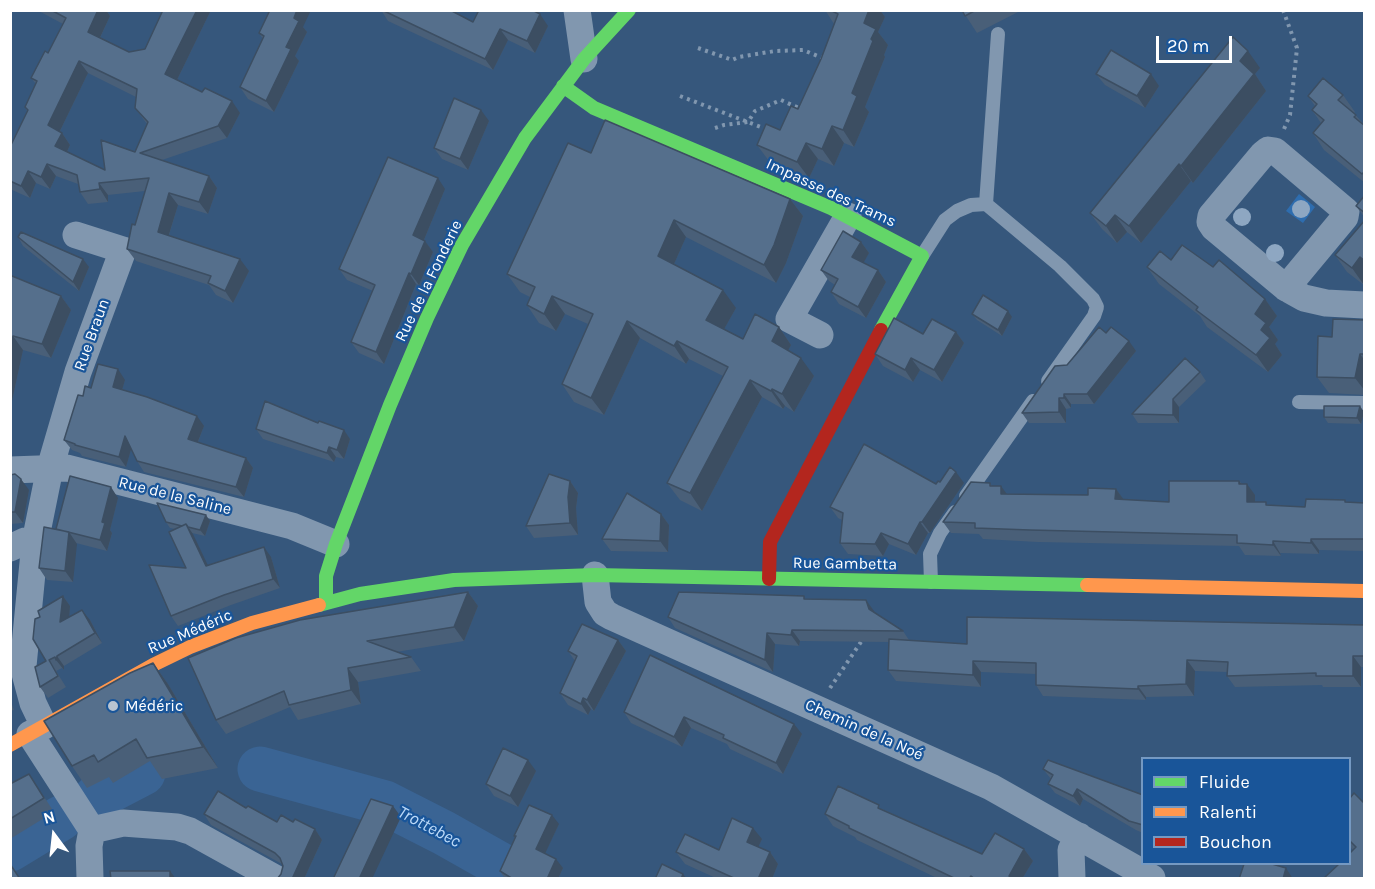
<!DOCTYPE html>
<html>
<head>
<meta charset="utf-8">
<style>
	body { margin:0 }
	#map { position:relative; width:1375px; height:889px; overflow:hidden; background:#36577c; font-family:Karla,sans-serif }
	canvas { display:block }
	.frame { position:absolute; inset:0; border:12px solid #fff; pointer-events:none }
	.legend { position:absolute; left:1141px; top:757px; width:210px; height:108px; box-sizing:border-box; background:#195599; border:2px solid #7599c2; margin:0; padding:8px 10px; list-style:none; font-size:18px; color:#fff }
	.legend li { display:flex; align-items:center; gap:12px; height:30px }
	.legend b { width:30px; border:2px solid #7599c2 }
	.north { position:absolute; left:24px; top:805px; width:60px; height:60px; -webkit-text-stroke:4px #195599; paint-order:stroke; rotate:345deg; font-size:16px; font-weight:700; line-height:24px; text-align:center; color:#fff }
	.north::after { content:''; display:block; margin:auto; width:21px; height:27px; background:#fff; clip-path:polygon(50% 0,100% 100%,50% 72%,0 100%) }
	.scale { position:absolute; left:1156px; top:36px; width:76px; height:27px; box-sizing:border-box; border:3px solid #fff; border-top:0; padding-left:8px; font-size:18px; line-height:21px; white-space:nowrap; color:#fff; -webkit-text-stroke:4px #195599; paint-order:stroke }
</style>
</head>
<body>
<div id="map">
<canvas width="1375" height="889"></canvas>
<div class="frame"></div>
<ul class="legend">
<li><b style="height:8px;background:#63d668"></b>Fluide</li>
<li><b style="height:8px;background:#ff974d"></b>Ralenti</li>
<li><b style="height:8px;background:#b3261e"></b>Bouchon</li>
</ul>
<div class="north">N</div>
<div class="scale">20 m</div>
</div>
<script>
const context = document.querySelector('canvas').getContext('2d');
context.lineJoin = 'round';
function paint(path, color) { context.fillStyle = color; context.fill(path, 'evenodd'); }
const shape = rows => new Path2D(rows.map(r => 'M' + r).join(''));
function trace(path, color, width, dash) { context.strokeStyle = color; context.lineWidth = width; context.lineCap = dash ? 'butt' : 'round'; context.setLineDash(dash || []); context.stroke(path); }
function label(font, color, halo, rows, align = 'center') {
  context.font = font + ' Karla,sans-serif'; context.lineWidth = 4.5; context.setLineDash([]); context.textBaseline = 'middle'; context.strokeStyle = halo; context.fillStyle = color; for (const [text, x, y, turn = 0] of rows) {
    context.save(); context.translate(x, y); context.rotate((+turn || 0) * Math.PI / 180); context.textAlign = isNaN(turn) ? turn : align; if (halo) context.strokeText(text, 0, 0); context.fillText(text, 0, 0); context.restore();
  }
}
const green = shape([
	[1299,194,1315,207,1303,223,1286,211]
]);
const river = shape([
	[260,769,385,803,444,833,524,878],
	[95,798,143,773],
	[10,849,61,818]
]);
const path = shape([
	[1283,10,1297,48,1290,115,1284,129],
	[698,48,732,60,739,57,775,51,803,50,825,59],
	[680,96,766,129],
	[715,128,724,125,748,122,755,111,781,100,801,109],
	[830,688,863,639]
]);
const lane = shape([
	[986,204,1060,266,1093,299,1097,307,1094,316,1048,381],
	[922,256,945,220,957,211,971,205,986,204,998,34],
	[1299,402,1364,403],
	[966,496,1033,401],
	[931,582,930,554,940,533,955,512]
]);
const street = shape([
	[577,10,584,59],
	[1286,288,1345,217,1346,211,1275,151,1268,150,1263,154,1211,216,1210,222,1214,228,1286,288,1304,298,1326,303,1364,305],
	[820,335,789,319,848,216],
	[10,470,67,468,292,526,336,544],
	[35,542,50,468,78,372,123,250,76,235],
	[10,548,25,541,35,542,23,666,33,703,44,726],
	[595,575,598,602,605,613,612,617,991,787,1152,878],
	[30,734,92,830,89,846,90,878],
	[92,830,123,823,177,827,190,831,275,878],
	[1072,878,1071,850,1079,836]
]);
const fast = shape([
	[563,86,594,108,831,208,922,256,881,330],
	[326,602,326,576,336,544,390,405,427,318,462,245,525,138,584,59,629,10],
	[319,605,360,594,454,580,595,575,1087,585]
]);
const slow = shape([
	[1087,585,1364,591],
	[10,745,153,665,190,647,252,623,319,605]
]);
const jam = shape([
	[769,579,770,542,881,330]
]);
const trees = [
	[1301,209],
	[1242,217],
	[1275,253]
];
const wall = shape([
	[37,10,106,10,110,16,100,38,129,52,145,49,211,10,177,80,240,113,227,138,162,160,209,176,217,188,208,214,178,205,169,235,249,271,233,303,216,295,209,285,136,261,127,249,145,191,108,195,108,202,88,204,80,192,78,184,56,176,50,189,36,183,30,198,10,189,10,147,27,111,25,107,36,84,31,78,48,53,63,24],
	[88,73,136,97,135,108,147,124,135,152,105,170,67,152,70,145,62,133,60,131],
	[381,10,450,10,473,22,548,26,535,53,508,40,493,70,388,21],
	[825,10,880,10,885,17,878,32,888,45,884,55,885,57,865,107,869,112,854,147,844,143,834,166,818,159,809,178,769,161,757,145,780,130,798,109,821,59,834,24],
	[962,10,1022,10,977,33],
	[303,27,307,32,295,56,299,61,274,112,248,99,240,87,263,39,259,33],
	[1260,68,1255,74,1266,91,1193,183,1191,181,1141,243,1127,232,1117,243,1102,229,1090,213],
	[1096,74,1159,86,1145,108,1105,85],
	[1343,95,1355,112,1354,113,1365,126,1365,183,1324,150,1313,133,1321,123,1312,110,1315,106,1308,96],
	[489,121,468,170,442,159,434,148],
	[591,153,790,199,803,216,786,263,776,283,686,237,674,264,736,308,724,329,743,339,779,327,791,345,788,350,814,376,794,412,785,406,783,409,762,397,702,511,680,500,667,483,723,376,689,359,686,364,640,338,604,415,574,402,562,384,588,324,565,314,556,331,539,323,527,305,530,297,520,292,507,274],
	[445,189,424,240,433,252,419,285,416,284,384,364,359,353,351,342,373,291,347,280,339,269],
	[1365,195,1365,218,1356,206],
	[1365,220,1365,284,1364,285,1347,272,1335,255],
	[18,237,89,267,79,291,23,246],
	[861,242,869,253,863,263,878,270,886,282,866,318,839,304,831,292,835,285,829,281,821,270],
	[1171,260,1213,267,1265,299,1277,316,1269,327,1278,340,1275,344,1282,355,1268,372,1207,327,1200,316,1159,284,1147,267],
	[10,278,61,296,71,310,51,358,23,350,10,410],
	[972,314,1012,317,1002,336,977,320],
	[1365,320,1365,395,1329,393,1317,377,1332,337],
	[956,332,964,343,942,382,920,370,913,382,883,366,875,354,923,334],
	[1106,333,1136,351,1094,404,1071,404,1071,408,1066,409,1066,423,1029,423,1022,413,1067,365],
	[1200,372,1206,381,1179,407,1179,423,1138,423,1132,414],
	[125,380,122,390,204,426,198,442,246,458,253,468,244,497,144,472,137,461,131,449,126,467,82,456,80,453,72,450,64,440,83,396,91,388],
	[1364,412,1361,424,1328,423,1324,417],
	[256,429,350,439,344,459,336,457,334,462,263,439],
	[10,475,29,490,23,523,10,524],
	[570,481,578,493,576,508,578,535,534,538,526,526],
	[1239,481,1255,495,1255,502,1269,506,1305,507,1345,500,1346,502,1365,503,1365,551,1319,550,1319,554,1280,553,1281,556,1245,555,1239,546,1038,542,983,539,979,534,951,533,943,522,990,483,992,486,1007,494,1088,495,1116,489,1123,499,1169,502],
	[940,482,964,483,930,533,928,533,916,555,889,544,883,556,848,554,840,543,842,520,838,518,830,507],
	[118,498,110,530,112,533,107,551,76,543,73,582,47,580,39,568,56,529],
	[661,514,669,525,668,552,611,551,602,539],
	[210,521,205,536,192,533,207,565,271,557,280,588,231,605,178,626,171,616,186,568,175,529,170,528,166,522],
	[468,592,478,606,464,641,396,652,411,657,421,671,358,682,361,704,298,720,290,707,226,734,216,720,188,658],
	[63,596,70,606,69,617,90,620,102,643,64,666,64,670,62,668,56,671,66,687,48,698,40,687,46,661,40,617],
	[807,599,874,612,903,631,909,640,967,644,1365,625,1365,667,1361,667,1361,687,1323,687,1322,685,1235,687,1227,676,1227,672,1195,671,1194,696,1146,697,1146,700,1043,696,1036,685,1036,674,981,672,981,687,896,681,888,670,889,642,800,641,799,646,775,644,773,672,675,628,668,617],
	[618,640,626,651,594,711,591,709,588,715,568,705,560,693,575,661,568,651],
	[650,655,802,734,783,774,730,749,727,744,691,728,682,747,631,723,624,712],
	[153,663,168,684,218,768,162,779,150,761,113,783,109,777,87,788,72,766],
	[10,699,14,710,10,711],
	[1043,769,1143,795,1143,833,1136,830,1083,799,1080,806,1055,793,1048,784,1051,779],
	[536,771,518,807,494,796,486,784],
	[29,774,54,812,10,839,10,784],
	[1350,798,1365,879,1353,850,1350,847],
	[246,808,277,822,293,822,315,829,322,840,304,879,277,879,281,874,283,866,282,864,211,825,204,814],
	[882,809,982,854,1024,849,1033,861,1022,879,939,879,857,840,855,837,833,826,825,814],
	[559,824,545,853,563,868,558,879,505,879,500,871,515,837,514,836],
	[762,839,758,847,770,852,778,864,772,879,718,879,685,864,676,852,719,850]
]);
const shadedWall = shape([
	[98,10,106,10,110,16,97,44,88,32],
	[197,10,211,10,174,86,165,74],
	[297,10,311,10,303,27,307,32,295,56,299,61,274,112,266,101,286,47,294,18],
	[869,10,880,10,885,17,878,32,888,45,884,55,885,57,865,107,869,112,854,147,843,130,852,93,864,23],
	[540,14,548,26,535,53,527,41],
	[500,29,508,40,493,70,485,59],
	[1248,51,1260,68,1255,74,1266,91,1193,183,1181,166,1240,61],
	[79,61,88,73,57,137,48,125],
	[1151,74,1159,86,1145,108,1137,96],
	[232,101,240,113,227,138,218,126],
	[481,110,489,121,468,170,460,159],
	[832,126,844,143,834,166,822,149],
	[62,133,70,145,64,158,55,146],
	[806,143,818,159,809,178,797,162],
	[47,164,56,176,50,189,41,177],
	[1179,164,1191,181,1141,243,1129,226],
	[28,171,36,183,30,198,21,186],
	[209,176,217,188,208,214,199,202],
	[438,178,445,189,421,247,413,235],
	[99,183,108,195,108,202,100,189],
	[169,193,178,205,166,244,158,232],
	[790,199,803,216,786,263,776,283,764,265],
	[1115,215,1127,232,1117,243,1106,226],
	[674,220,686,237,670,273,658,256],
	[425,241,433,252,419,285,411,274],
	[861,242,869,253,860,269,852,257],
	[1360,257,1365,263,1364,285,1352,268],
	[83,259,89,267,79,291,73,282],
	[240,259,249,271,233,303,225,291],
	[878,270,886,282,866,318,858,307],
	[409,273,416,284,384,364,376,352],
	[723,290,736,308,719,338,706,320],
	[61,296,71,310,51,358,42,344],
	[552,296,565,314,556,331,544,314],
	[1265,299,1277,316,1269,327,1278,340,1275,344,1282,355,1268,372,1256,355,1255,314],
	[1008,311,1012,317,1002,336,998,330],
	[627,321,640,338,604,415,591,398],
	[779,327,791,345,784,358,772,341],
	[956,332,964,343,942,382,934,370],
	[13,336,23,350,10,410,10,350],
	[677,341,689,359,686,364,674,346],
	[1129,341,1136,351,1094,404,1087,394],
	[1360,354,1365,361,1365,391,1355,378],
	[801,358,814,376,794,412,782,394],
	[911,358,920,370,913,382,905,370],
	[118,369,125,380,120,397,113,387],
	[750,380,762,397,702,511,690,493],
	[772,389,785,406,783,409,771,391],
	[1064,394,1071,404,1071,408,1064,398],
	[1059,398,1066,409,1066,423,1059,412],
	[1173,399,1179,407,1179,423,1173,415],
	[1360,406,1364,412,1361,424,1357,418],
	[197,416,204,426,195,449,188,439],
	[344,430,350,439,344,459,337,450],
	[125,436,132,446,126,467,119,457],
	[329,447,336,457,334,462,327,453],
	[246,458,253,468,244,497,236,487],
	[956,472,964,483,930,533,922,522],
	[21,479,29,490,23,523,15,512],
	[570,481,578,493,576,508,578,535,570,523,568,497],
	[1239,481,1247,492,1247,484,1255,495,1255,513,1247,502,1239,484],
	[1001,486,1009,497,1001,494],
	[111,487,118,498,110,530,112,533,107,551,100,540,102,522],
	[1116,489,1124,500,1115,499],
	[661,514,669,525,668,552,660,541],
	[206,515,210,521,205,536,200,530],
	[920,522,928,533,916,555,908,544],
	[186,524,193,534,213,576,206,566],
	[69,532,77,544,73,582,65,571],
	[881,533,889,544,883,556,875,544],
	[1311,539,1319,550,1319,554,1311,543],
	[1273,541,1280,553,1281,556,1273,545],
	[264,547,271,557,280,588,273,579],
	[468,592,478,606,464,641,454,627],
	[63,596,70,606,68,633,60,622],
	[866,600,874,611,877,620,869,609],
	[82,610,90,620,102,643,95,633],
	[792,630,800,641,799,646,791,635],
	[767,633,775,644,773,672,765,660],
	[618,640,626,651,594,711,587,700],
	[57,656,64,666,64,670,56,660],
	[1353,656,1361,667,1361,687,1353,676],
	[1187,660,1195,671,1194,696,1186,684],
	[973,661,981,672,981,687,973,675],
	[153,663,168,684,218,768,203,747],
	[348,668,358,682,361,704,351,690],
	[1138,686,1146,697,1146,700,1138,689],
	[583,698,591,709,588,715,581,704],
	[684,717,691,728,682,747,674,737],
	[794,724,802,734,783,774,776,763],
	[528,760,536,771,518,807,510,796],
	[1077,789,1083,799,1080,806,1073,796],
	[393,806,401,817,372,879,359,879],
	[552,815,559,824,543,858,536,849],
	[753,828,762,839,755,854,747,842],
	[315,829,322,840,304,879,292,879],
	[1024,849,1033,861,1022,879,1011,879,1009,876],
	[770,852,778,864,772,879,758,879],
	[556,859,563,868,558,879,547,879],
	[1286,868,1293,879,1283,879],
	[170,871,176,879,170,879],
	[683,874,687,879,681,879]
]);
const building = shape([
	[51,10,98,10,88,32,129,52,145,49,163,10,197,10,165,74,202,92,205,88,232,101,218,126,140,153,209,176,199,202,169,193,158,232,240,259,225,291,208,283,211,276,127,249,132,224,135,225,149,178,99,183,100,189,80,192,77,175,47,164,41,177,28,171,21,186,10,181,10,147,28,110,25,107,37,81,31,78,45,51,48,53,66,18,51,10],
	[79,61,137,89,135,108,148,122,135,152,101,140,105,170,55,146,62,133,48,125,79,61],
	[270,10,297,10,294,18,299,21,286,47,291,49,266,101,240,87,264,36,259,33,270,10],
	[382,10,450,10,473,22,479,10,532,10,540,14,527,41,500,29,485,59,382,10],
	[830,10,869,10,864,23,876,29,871,39,873,41,852,93,857,96,843,130,832,126,822,149,806,143,797,162,757,145,766,124,780,130,791,106,798,109,821,59,838,14,830,10],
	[962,10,976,10,965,16,962,10],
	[1233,37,1248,51,1240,61,1254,74,1181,166,1179,164,1129,226,1115,215,1106,226,1090,213,1233,37],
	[1111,50,1151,74,1137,96,1096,74,1111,50],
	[1323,78,1343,95,1338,100,1356,115,1354,117,1365,126,1365,171,1362,174,1313,133,1324,120,1312,110,1317,104,1308,96,1323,78],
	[454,98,481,110,460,159,434,148,454,98],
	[605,120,790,199,774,245,764,265,674,220,658,256,723,290,706,320,743,339,755,314,779,327,772,341,801,358,782,394,772,389,771,391,750,380,690,493,667,483,728,367,677,341,674,346,627,321,591,398,562,384,593,314,552,296,544,314,527,305,535,287,507,274,568,143,591,153,605,120],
	[388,157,438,178,413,235,425,241,411,274,409,273,376,352,351,342,375,285,339,269,388,157],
	[1365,195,1365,213,1356,206,1365,195],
	[1365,220,1365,261,1360,257,1352,268,1335,255,1365,220],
	[843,231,861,242,852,257,878,270,858,307,831,292,838,279,821,270,843,231],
	[21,232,83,259,73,282,18,237,21,232],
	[1182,245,1213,267,1219,260,1265,299,1255,314,1266,323,1261,330,1270,338,1256,355,1196,310,1198,307,1147,267,1160,251,1171,260,1182,245],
	[12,276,61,296,42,344,13,336,10,350,10,278,12,276],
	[983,295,1008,311,998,330,972,314,983,295],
	[894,318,923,334,932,319,956,332,934,370,911,358,905,370,875,354,894,318],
	[1333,319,1365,320,1365,354,1360,354,1355,378,1317,377,1318,336,1332,337,1333,319],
	[1099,327,1106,333,1111,327,1129,341,1087,394,1064,394,1064,398,1059,398,1059,412,1022,413,1055,366,1067,365,1099,327],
	[1185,358,1200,372,1173,399,1173,415,1132,414,1185,358],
	[98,364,118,369,113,387,147,397,197,416,188,439,246,458,236,487,137,461,125,436,119,457,75,445,75,444,64,440,78,395,83,396,85,386,91,388,98,364],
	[265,401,318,423,319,421,344,430,337,450,329,447,327,453,256,429,265,401],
	[1324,406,1360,406,1357,418,1324,417,1324,406],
	[864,444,936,484,938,481,940,482,950,467,956,472,922,522,920,522,908,544,881,533,875,544,840,543,843,513,830,507,864,444],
	[15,474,21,479,15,512,10,512,10,475,15,474],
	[549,474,570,481,568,497,570,523,526,526,549,474],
	[70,476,111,487,102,522,105,523,100,540,56,529,70,476],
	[1169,481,1239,481,1239,484,1247,484,1247,502,1266,502,1266,505,1305,507,1306,499,1345,500,1345,502,1365,503,1365,539,1311,539,1311,543,1273,541,1273,545,1237,543,1237,535,1030,530,975,528,975,523,943,522,971,482,990,483,990,486,1001,486,1001,494,1088,495,1088,488,1116,489,1115,499,1169,502,1169,481],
	[627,493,661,514,660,541,602,539,627,493],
	[157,503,206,515,200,530,188,527,186,524,182,526,166,522,157,503],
	[186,524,206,566,264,547,273,579,224,595,171,616,149,565,186,568,169,532,186,524],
	[44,527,69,532,65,571,39,568,44,527],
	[468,592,454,627,367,641,411,657,348,668,351,690,289,705,284,691,216,720,188,658,236,638,300,620,468,592],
	[679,592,804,596,804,599,866,600,869,609,903,631,792,630,791,635,767,633,765,660,668,617,679,592],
	[63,596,60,622,82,610,95,633,57,656,56,660,55,657,49,660,58,676,40,687,35,667,46,661,33,639,35,619,40,617,38,611,63,596],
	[967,617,1365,625,1365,656,1353,656,1353,676,1316,676,1316,673,1227,676,1228,662,1187,660,1186,684,1138,686,1138,689,1036,685,1036,663,973,661,973,675,888,670,889,639,967,644,967,617],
	[582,624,618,640,587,700,583,698,581,704,560,693,577,656,568,651,582,624],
	[650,655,794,724,776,763,723,738,724,735,684,717,674,737,624,712,650,655],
	[153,663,203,747,147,758,136,739,98,762,94,755,72,766,44,721,130,673,153,663],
	[503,748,528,760,510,796,486,784,503,748],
	[1048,760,1143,795,1143,825,1129,821,1077,789,1073,796,1048,784,1053,775,1043,769,1048,760],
	[29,774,44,798,10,819,10,784,29,774],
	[838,786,879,805,878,808,982,854,995,833,1024,849,1009,876,1012,879,975,879,971,876,969,879,956,879,849,828,849,826,825,814,838,786],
	[218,791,246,808,248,806,277,822,281,815,293,822,295,819,315,829,292,879,277,879,281,874,283,866,280,858,275,853,204,814,218,791],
	[1354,793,1365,804,1365,879,1323,879,1339,864,1350,864,1350,853,1356,847,1350,841,1350,798,1354,793],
	[371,799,393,806,359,879,333,879,371,799],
	[529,805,552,815,536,849,556,859,547,879,513,879,500,871,516,836,514,836,529,805],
	[732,818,753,828,747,842,770,852,758,879,736,879,676,852,685,834,719,850,732,818],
	[10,864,20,879,10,879,10,864],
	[662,864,683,874,681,879,655,879,662,864],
	[1244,864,1272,864,1286,868,1283,879,1239,879,1244,864],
	[110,871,170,871,170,879,111,879,110,871]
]);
const markers = [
	[113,706,6,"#b9c4d1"]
];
const streetNames = [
	["Impasse des Trams",831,193,25],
	["Rue de la Fonderie",429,281,-64],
	["Rue Braun",92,335,-70],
	["Rue de la Saline",175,496,14],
	["Rue Gambetta",845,564,1],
	["Rue Médéric",190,632,-23],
	["Chemin de la Noé",864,730,24]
];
const poiNames = [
	["Médéric",125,706]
];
const waterNames = [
	["Trottebec",429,827,28]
];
paint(green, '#2e6daf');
trace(river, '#3a6494', 45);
trace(path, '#8197af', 4, [3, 4.5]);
trace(lane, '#8197af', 14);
trace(street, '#8197af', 27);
trace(fast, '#63d668', 14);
trace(slow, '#ff974d', 14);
trace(jam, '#b3261e', 14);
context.fillStyle = '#8ea7c2';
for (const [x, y] of trees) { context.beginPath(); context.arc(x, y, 9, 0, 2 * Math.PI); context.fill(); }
paint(wall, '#495f78');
paint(shadedWall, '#3c4e62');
paint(building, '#556f8c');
trace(building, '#3c4e62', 1.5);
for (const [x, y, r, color] of markers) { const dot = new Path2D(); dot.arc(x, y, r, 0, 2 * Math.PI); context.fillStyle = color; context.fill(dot); trace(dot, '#195599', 2); }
label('16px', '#fff', '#195599', streetNames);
label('16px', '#fff', '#195599', poiNames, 'left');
label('italic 18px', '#bbd9f8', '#195599', waterNames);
</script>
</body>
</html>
